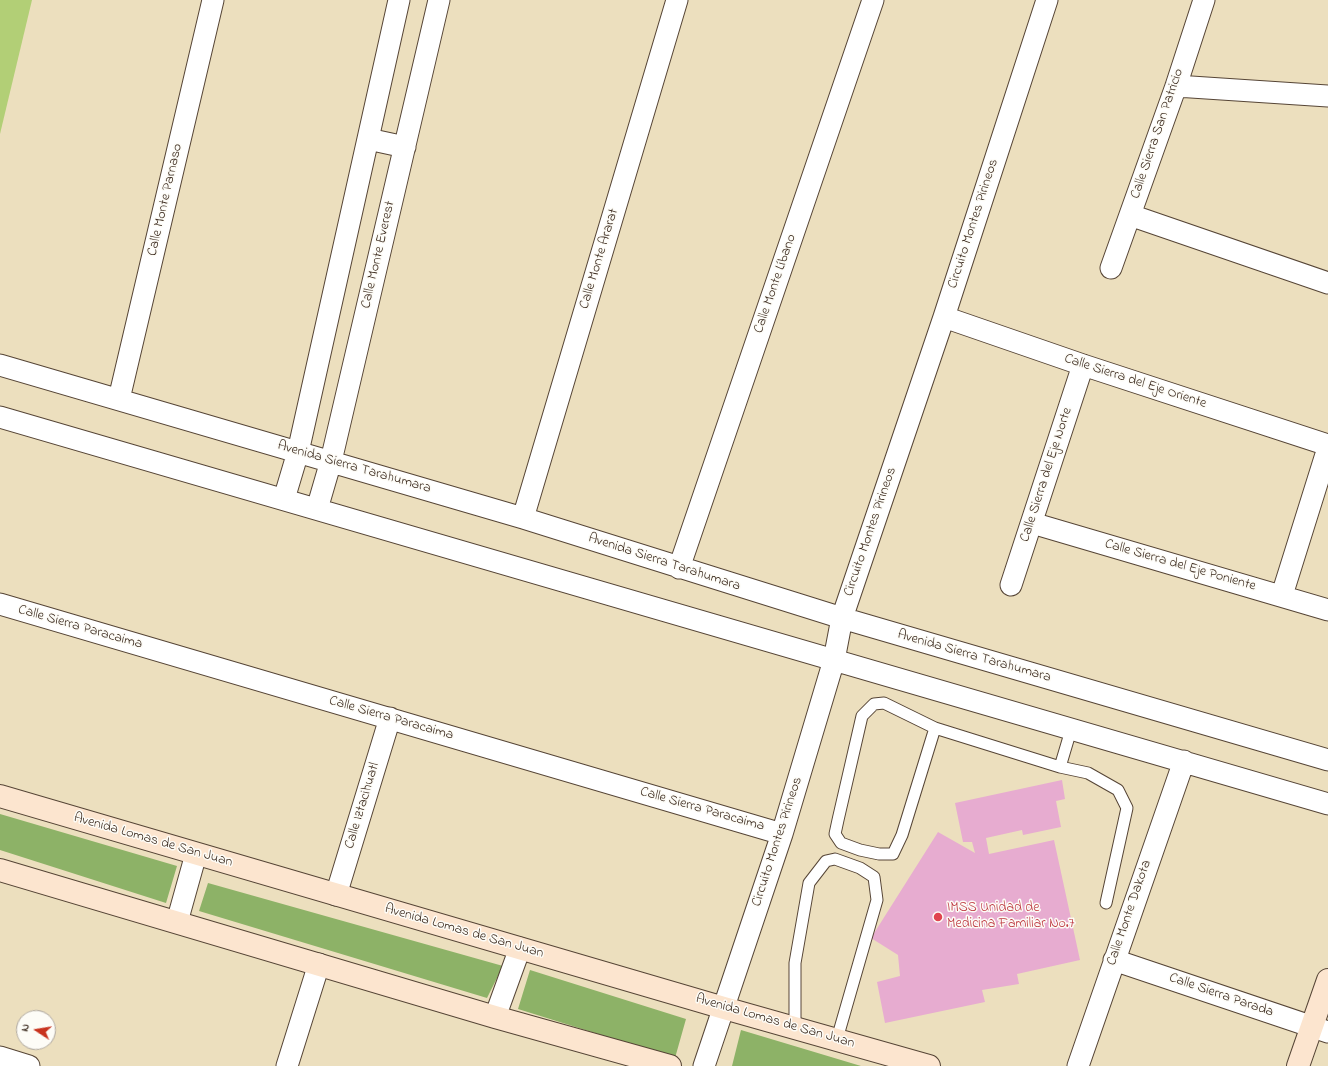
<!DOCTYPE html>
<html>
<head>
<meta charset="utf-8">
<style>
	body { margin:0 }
	#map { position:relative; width:1328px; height:1066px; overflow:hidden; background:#ecdfbe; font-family:"Indie Flower",sans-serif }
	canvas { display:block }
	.north { position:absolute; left:16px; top:1010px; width:40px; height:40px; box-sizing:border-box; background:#fdfcf7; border:1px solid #afa8a0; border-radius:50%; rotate:282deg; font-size:11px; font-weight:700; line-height:16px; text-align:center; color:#3b2a1e }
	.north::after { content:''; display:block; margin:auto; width:14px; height:18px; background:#c8321e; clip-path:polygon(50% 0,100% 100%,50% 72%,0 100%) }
</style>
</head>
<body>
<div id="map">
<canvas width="1328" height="1066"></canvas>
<div class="north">N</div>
</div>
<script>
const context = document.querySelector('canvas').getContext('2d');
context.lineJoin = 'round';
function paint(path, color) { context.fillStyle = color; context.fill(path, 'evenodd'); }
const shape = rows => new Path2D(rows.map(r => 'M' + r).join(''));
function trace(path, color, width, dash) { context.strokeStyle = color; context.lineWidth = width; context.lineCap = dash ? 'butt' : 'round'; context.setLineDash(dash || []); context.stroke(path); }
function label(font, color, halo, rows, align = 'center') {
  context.font = font + ' "Indie Flower",sans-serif'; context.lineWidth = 3; context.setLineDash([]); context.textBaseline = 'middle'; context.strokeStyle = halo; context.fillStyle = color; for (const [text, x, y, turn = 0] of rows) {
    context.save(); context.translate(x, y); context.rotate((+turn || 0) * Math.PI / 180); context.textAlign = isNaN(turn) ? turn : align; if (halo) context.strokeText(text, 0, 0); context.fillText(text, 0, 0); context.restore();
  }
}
const green = shape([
	[0,0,32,0,0,134]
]);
const forest = shape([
	[0,814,177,866,166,903,0,850],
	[208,883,503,966,487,998,199,911],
	[530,970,686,1019,675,1058,518,1009],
	[741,1030,861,1066,732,1066]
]);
const building = shape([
	[1062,780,1065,799,1056,801,1061,827,1023,835,1022,830,986,838,989,854,1054,840,1080,960,1017,974,1019,984,982,990,985,1002,885,1023,877,982,900,976,898,955,871,938,938,832,975,853,972,842,963,842,955,803]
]);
const lane = shape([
	[935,728,902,835,893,854,879,854,860,850,841,843,835,834,838,820,862,716,874,704,884,703,935,728,1060,767,1088,773,1118,790,1127,808,1106,903],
	[1060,767,1071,730],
	[795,1028,795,963,809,883,826,861,835,859,860,868,874,877,877,900,837,1039]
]);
const street = shape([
	[1176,86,1328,96],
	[368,139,405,147],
	[1130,215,1328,283],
	[1111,268,1176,86,1204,0],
	[944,317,1083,365,1328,445],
	[0,365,523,518,842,618,1328,760],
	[119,399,213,0],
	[0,417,1328,804],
	[284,499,298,452,399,0],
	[317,509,331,461,439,0],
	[523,518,677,0],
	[1032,523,1328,610],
	[679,568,873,0],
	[1011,585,1083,365],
	[1282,595,1328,448],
	[0,604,782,834],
	[336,895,390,718],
	[177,922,196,854],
	[1114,960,1328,1032],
	[495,1017,520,948],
	[0,1057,29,1066],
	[287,1066,319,964],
	[704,1066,782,834,834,660,842,618,944,317,1047,0],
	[1078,1066,1184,761]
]);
const secondary = shape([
	[0,796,724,1008,929,1066],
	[0,870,495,1017,670,1066],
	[1298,1066,1328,980]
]);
const markers = [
	[938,917,5,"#e0444e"]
];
const streetNames = [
	["Calle Sierra San Patricio",1158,134,-71],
	["Calle Monte Parnaso",166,200,-77],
	["Circuito Montes Pirineos",974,224,-72],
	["Calle Monte Everest",379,255,-77],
	["Calle Monte Ararat",600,259,-73],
	["Calle Monte Líbano",776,284,-71],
	["Calle Sierra del Eje Oriente",1135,382,18],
	["Avenida Sierra Tarahumara",354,468,16],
	["Calle Sierra del Eje Norte",1047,475,-72],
	["Circuito Montes Pirineos",871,532,-71],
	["Avenida Sierra Tarahumara",664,563,18],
	["Calle Sierra del Eje Poniente",1180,566,16],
	["Calle Sierra Paracaima",80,628,16],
	["Avenida Sierra Tarahumara",974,657,16],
	["Calle Sierra Paracaima",391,719,16],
	["Calle Iztacihuatl",363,806,-73],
	["Calle Sierra Paracaima",702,810,16],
	["Avenida Lomas de San Juan",153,841,16],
	["Circuito Montes Pirineos",778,842,-72],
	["Calle Monte Dakota",1130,913,-71],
	["Avenida Lomas de San Juan",464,932,16],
	["Calle Sierra Parada",1221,996,19],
	["Avenida Lomas de San Juan",775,1022,16]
];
const healthNames = [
	["IMSS Unidad de",947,909],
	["Medicina Familiar No.7",947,925]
];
paint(green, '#b2cf76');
paint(forest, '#8db267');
paint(building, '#e7acd0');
trace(lane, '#564536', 13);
trace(street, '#564536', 23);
trace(secondary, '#564536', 24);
trace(lane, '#fff', 11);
trace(street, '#fff', 21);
trace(secondary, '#fce5cf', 22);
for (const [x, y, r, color] of markers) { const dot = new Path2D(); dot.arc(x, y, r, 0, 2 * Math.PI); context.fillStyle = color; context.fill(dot); trace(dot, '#fdfcf7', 1.5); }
label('14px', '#3b2a1e', '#fdfcf7', streetNames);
label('14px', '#be3a42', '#fdfcf7', healthNames, 'left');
</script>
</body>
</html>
